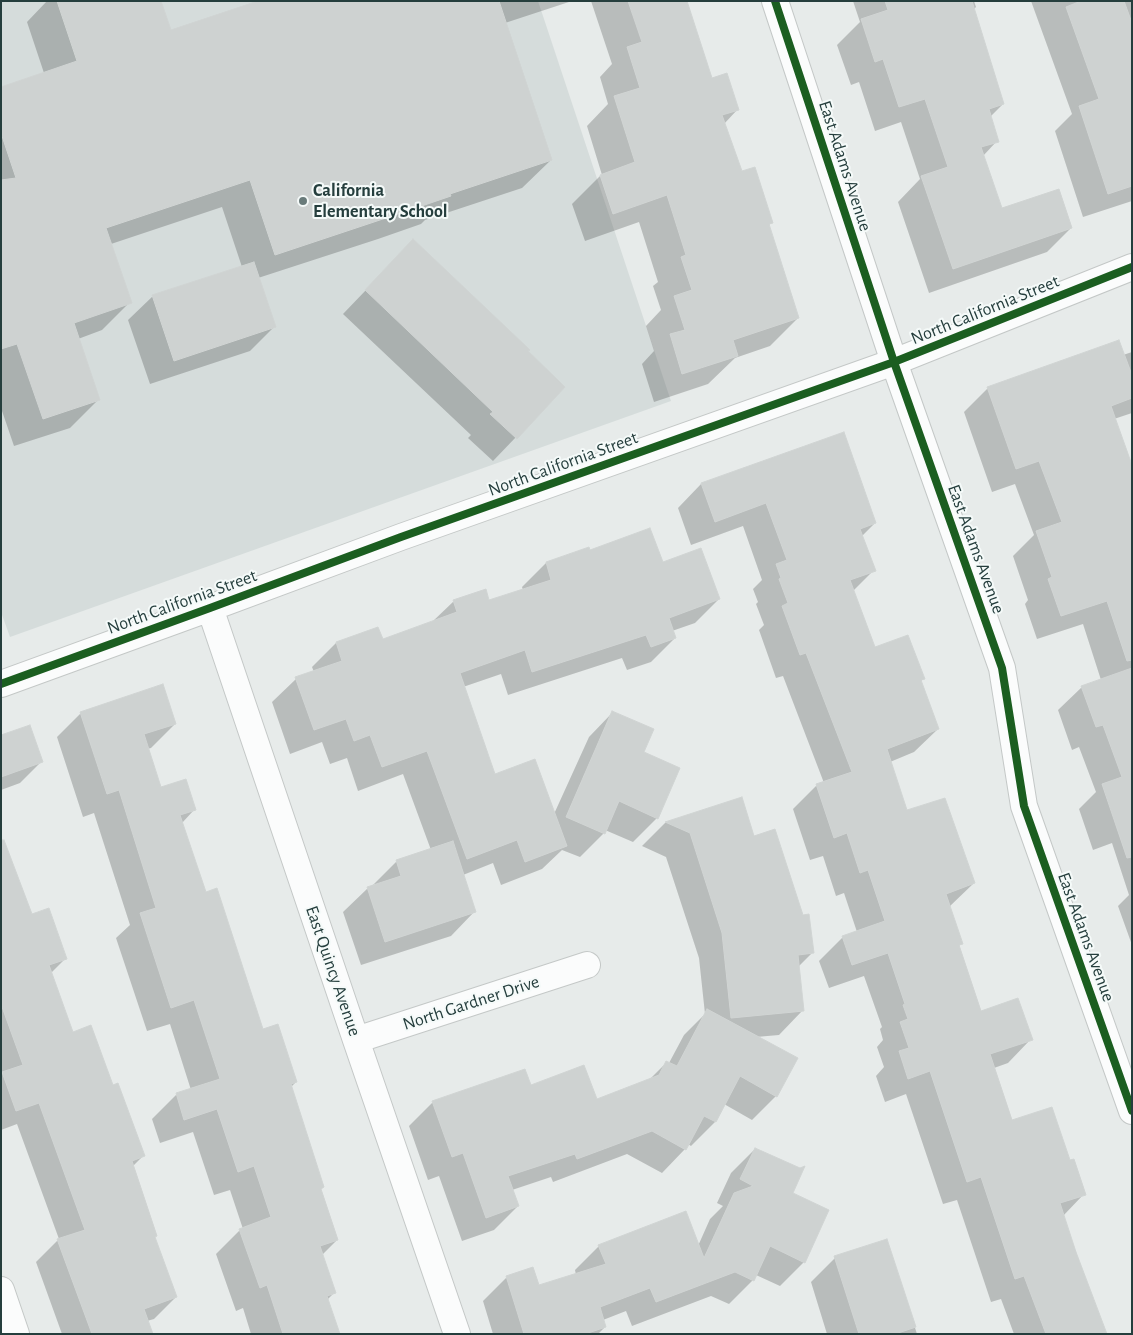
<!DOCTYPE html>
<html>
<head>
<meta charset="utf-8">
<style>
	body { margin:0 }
	#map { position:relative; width:1133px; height:1335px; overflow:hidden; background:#e7ebea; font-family:"Alegreya Sans",sans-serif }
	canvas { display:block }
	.frame { position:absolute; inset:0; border:2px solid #253e3d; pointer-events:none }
</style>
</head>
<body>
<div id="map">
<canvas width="1133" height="1335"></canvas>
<div class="frame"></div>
</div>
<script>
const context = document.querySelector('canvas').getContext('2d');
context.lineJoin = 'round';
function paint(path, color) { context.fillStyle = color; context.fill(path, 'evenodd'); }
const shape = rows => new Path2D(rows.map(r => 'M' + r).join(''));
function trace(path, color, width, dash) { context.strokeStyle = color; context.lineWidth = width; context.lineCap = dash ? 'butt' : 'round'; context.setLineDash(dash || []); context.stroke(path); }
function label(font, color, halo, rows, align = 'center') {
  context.font = font + ' "Alegreya Sans",sans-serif'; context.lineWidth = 4; context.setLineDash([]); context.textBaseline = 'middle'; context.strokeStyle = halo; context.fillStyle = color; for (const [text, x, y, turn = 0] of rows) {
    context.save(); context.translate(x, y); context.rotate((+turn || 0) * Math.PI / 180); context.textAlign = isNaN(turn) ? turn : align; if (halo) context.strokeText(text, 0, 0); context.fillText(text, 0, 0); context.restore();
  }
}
const built = shape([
	[1,1,538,1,671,401,10,637,1,612]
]);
const shadow = shape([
	[47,1,160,1,170,31,262,1,572,1,505,23,551,160,522,188,425,220,421,224,378,239,258,278,274,327,250,351,150,384,128,320,153,296,242,267,222,207,111,244,130,302,102,330,78,339,99,399,70,428,14,446,1,408,1,91,45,76,27,22],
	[591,1,685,1,711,79,738,109,724,124,741,173,772,222,768,226,798,318,770,346,735,358,708,384,654,402,642,364,654,351,646,326,661,310,653,286,658,282,639,222,585,241,572,204,600,176,602,175,587,126,608,104,600,77,612,64],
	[853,1,974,1,976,7,973,10,1003,104,990,117,997,141,983,156,1001,210,1071,228,1047,252,929,293,898,202,920,179,901,122,875,131,859,82,851,85,837,45,860,22],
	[1031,1,1132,1,1132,201,1083,217,1055,131,1072,114],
	[413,241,564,387,493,461,468,438,471,435,343,314],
	[1119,342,1123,355,1132,352,1132,413,1114,419,1132,469,1132,945,1118,906,1129,895,1112,843,1093,850,1079,809,1096,792,1079,747,1072,750,1058,710,1082,687,1101,680,1083,624,1037,639,1025,604,1028,600,1013,556,1034,535,1015,484,992,492,964,412,987,389],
	[844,434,875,523,862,536,874,570,853,591,874,649,923,679,920,682,938,729,914,752,890,762,906,812,974,883,949,907,962,943,958,947,981,1012,1031,1039,1008,1063,994,1068,1012,1121,1069,1162,1084,1194,1063,1216,1105,1334,1014,1334,1001,1299,991,1302,957,1200,943,1204,906,1094,885,1102,876,1076,884,1067,877,1047,883,1040,880,1029,882,1027,864,976,829,988,819,961,843,937,857,932,844,893,836,896,823,856,810,860,793,809,817,785,824,783,783,676,776,678,759,630,764,625,756,604,758,602,753,589,762,580,743,526,691,545,678,508,701,484],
	[589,552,662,564,719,599,695,623,672,631,675,638,651,662,627,670,622,658,508,695,501,674,463,687,494,776,554,814,589,737,613,712,642,752,657,818,633,842,605,830,604,833,580,857,562,850,542,869,501,885,493,863,463,875,475,911,451,936,361,965,343,912,368,888,373,885,397,861,431,850,403,774,358,791,347,758,330,764,322,742,290,754,272,702,296,679,314,672,312,667,336,643,378,629,382,640,432,622,454,601,489,602,523,590,522,587,546,563],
	[81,713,175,724,151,748,147,749,160,789,194,810,182,823,205,894,262,1030,296,1082,291,1087,323,1187,320,1190,337,1240,322,1255,335,1292,327,1300,338,1334,251,1334,243,1308,236,1311,216,1254,240,1230,243,1229,230,1190,214,1195,193,1132,160,1143,152,1119,177,1094,191,1090,170,1024,147,1031,116,938,130,925,94,813,83,817,57,737],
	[1,736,42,761,20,783,1,790],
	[741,799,754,837,812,953,798,967,803,1010,779,1035,756,1037,776,1096,752,1120,724,1104,715,1122,691,1146,688,1144,685,1149,662,1173,627,1154,553,1182,551,1177,512,1190,518,1206,494,1230,462,1241,439,1176,428,1180,409,1126,433,1102,530,1087,596,1101,648,1081,667,1062,669,1063,684,1035,705,1014,699,958,666,857,642,846,665,823],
	[1,836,31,916,66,958,50,974,72,1034,112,1086,144,1155,132,1167,154,1237,176,1297,154,1319,147,1321,152,1334,62,1334,36,1262,59,1239,17,1124,1,1130],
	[755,1149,791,1194,804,1262,780,1286,756,1275,753,1280,729,1304,711,1296,632,1326,626,1311,603,1320,605,1327,598,1334,493,1334,483,1301,507,1277,538,1287,576,1275,575,1270,599,1246,698,1246,710,1219,723,1206,717,1203,731,1173],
	[887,1241,917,1334,827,1334,811,1282,835,1258]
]);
const building = shape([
	[57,1,161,1,171,30,258,1,499,1,552,160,450,194,451,196,407,211,275,255,250,180,106,228,132,303,74,323,100,400,43,419,17,344,1,349,1,180,16,178,1,133,1,87,77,61,57,1],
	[628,1,687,1,712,78,727,73,739,110,722,115,742,171,755,167,773,223,769,224,799,318,733,340,738,356,682,374,670,334,685,330,674,296,692,290,681,257,686,255,667,195,613,214,600,175,635,162,614,96,640,88,627,47,642,42,628,1],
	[885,1,972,1,1004,104,989,109,999,142,981,147,1002,208,1059,189,1072,228,953,269,921,176,948,167,925,99,899,107,883,59,875,62,861,19,888,10,885,1],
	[1081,1,1124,1,1132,23,1132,186,1108,194,1079,106,1099,99,1066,7,1081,1],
	[413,239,530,350,528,351,565,387,517,439,490,414,493,412,365,290,413,239],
	[254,262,276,327,174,361,152,295,254,262],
	[1119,340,1132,375,1132,398,1111,406,1132,465,1132,660,1127,661,1107,601,1061,616,1048,579,1052,577,1036,531,1062,522,1039,461,1016,469,987,387,1119,340],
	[844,432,876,523,860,529,876,571,850,580,875,647,908,635,925,679,921,680,939,729,887,749,907,810,945,798,975,883,946,894,963,944,959,945,981,1011,1018,998,1033,1040,990,1054,1012,1120,1052,1107,1070,1160,1074,1159,1086,1195,1060,1203,1076,1252,1107,1334,1046,1334,1024,1276,1015,1279,981,1177,967,1182,930,1071,908,1079,899,1051,909,1048,900,1022,908,1019,903,1005,905,1004,888,953,852,965,842,936,885,921,868,870,860,873,847,833,834,838,816,784,852,772,806,653,800,655,782,606,788,603,779,579,781,578,776,564,787,560,766,503,715,522,701,483,844,432],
	[650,528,663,562,701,548,720,599,669,618,676,638,651,647,646,635,532,672,525,650,460,673,495,774,535,759,567,846,525,862,517,840,467,859,427,751,382,767,370,735,354,741,346,719,314,730,295,677,342,661,336,642,378,627,383,639,457,612,453,600,486,589,489,600,551,580,546,562,589,547,590,550,650,528],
	[1132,668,1132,857,1127,858,1102,784,1122,777,1103,725,1096,727,1081,686,1132,668],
	[163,684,176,724,144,734,161,787,186,779,196,810,180,815,206,892,217,888,263,1029,278,1024,297,1082,291,1084,324,1187,321,1189,338,1240,320,1246,336,1293,327,1296,340,1334,283,1334,267,1285,260,1288,239,1229,271,1217,254,1166,238,1172,217,1109,184,1120,176,1093,220,1079,194,1000,171,1008,140,913,156,908,119,790,107,794,80,712,163,684],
	[612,711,654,729,644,752,680,768,658,819,619,801,605,834,566,817,612,711],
	[30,725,43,762,1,777,1,735,30,725],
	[742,797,754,836,775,829,803,915,809,914,814,953,798,955,804,1011,731,1018,722,933,690,833,665,822,742,797],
	[4,840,32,914,49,908,67,959,49,965,73,1032,91,1025,113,1085,118,1083,145,1156,132,1161,157,1236,155,1237,177,1297,144,1309,153,1334,92,1334,57,1239,85,1230,39,1103,16,1111,2,1072,23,1065,1,1004,1,841,4,840],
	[453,841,476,912,385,942,367,887,401,876,396,860,453,841],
	[707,1009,798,1058,777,1097,740,1076,716,1122,704,1116,686,1150,652,1131,577,1159,575,1154,508,1176,519,1206,486,1218,463,1153,452,1157,432,1101,525,1069,531,1085,584,1065,597,1099,659,1075,666,1061,677,1066,707,1009],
	[755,1148,800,1168,805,1166,793,1193,829,1210,805,1263,770,1246,754,1281,735,1272,656,1302,650,1288,600,1307,606,1327,585,1334,524,1334,506,1276,533,1267,539,1285,606,1264,598,1245,686,1211,704,1258,734,1193,753,1186,740,1179,755,1148],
	[887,1239,916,1327,895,1334,859,1334,834,1256,887,1239]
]);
const street = shape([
	[775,1,894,362,1002,668,1024,806,1132,1111],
	[210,608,356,1040,457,1334],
	[1,684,210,608,401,537,894,362,1132,267],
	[356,1040,587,965],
	[1,1290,16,1334]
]);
const cycleway = shape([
	[775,1,894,362,1002,668,1024,806,1132,1111],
	[1,684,210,608,401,537,894,362,1132,267]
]);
const markers = [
	[303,201,5,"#697b7a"]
];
const streetNames = [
	["East Adams Avenue",845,166,72],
	["North California Street",985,310,-22],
	["North California Street",563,464,-20],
	["East Adams Avenue",976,549,70],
	["North California Street",182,602,-20],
	["East Adams Avenue",1086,937,70],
	["East Quincy Avenue",333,971,71],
	["North Gardner Drive",471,1003,-18]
];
const poiNames = [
	["California",313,191],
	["Elementary School",313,212]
];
paint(built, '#d5dcdb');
paint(shadow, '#0003');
paint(building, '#ced2d1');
trace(building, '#d0d4d3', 1);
trace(street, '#c4c8c7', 28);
trace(street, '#fbfcfc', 26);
trace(cycleway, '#1b5e20', 8);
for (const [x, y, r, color] of markers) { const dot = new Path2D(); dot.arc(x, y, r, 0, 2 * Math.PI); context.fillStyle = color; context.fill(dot); trace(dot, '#f5faf9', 2); }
label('18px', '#253e3d', '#f5faf9', streetNames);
label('bold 18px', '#253e3d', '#f5faf9', poiNames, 'left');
</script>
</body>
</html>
